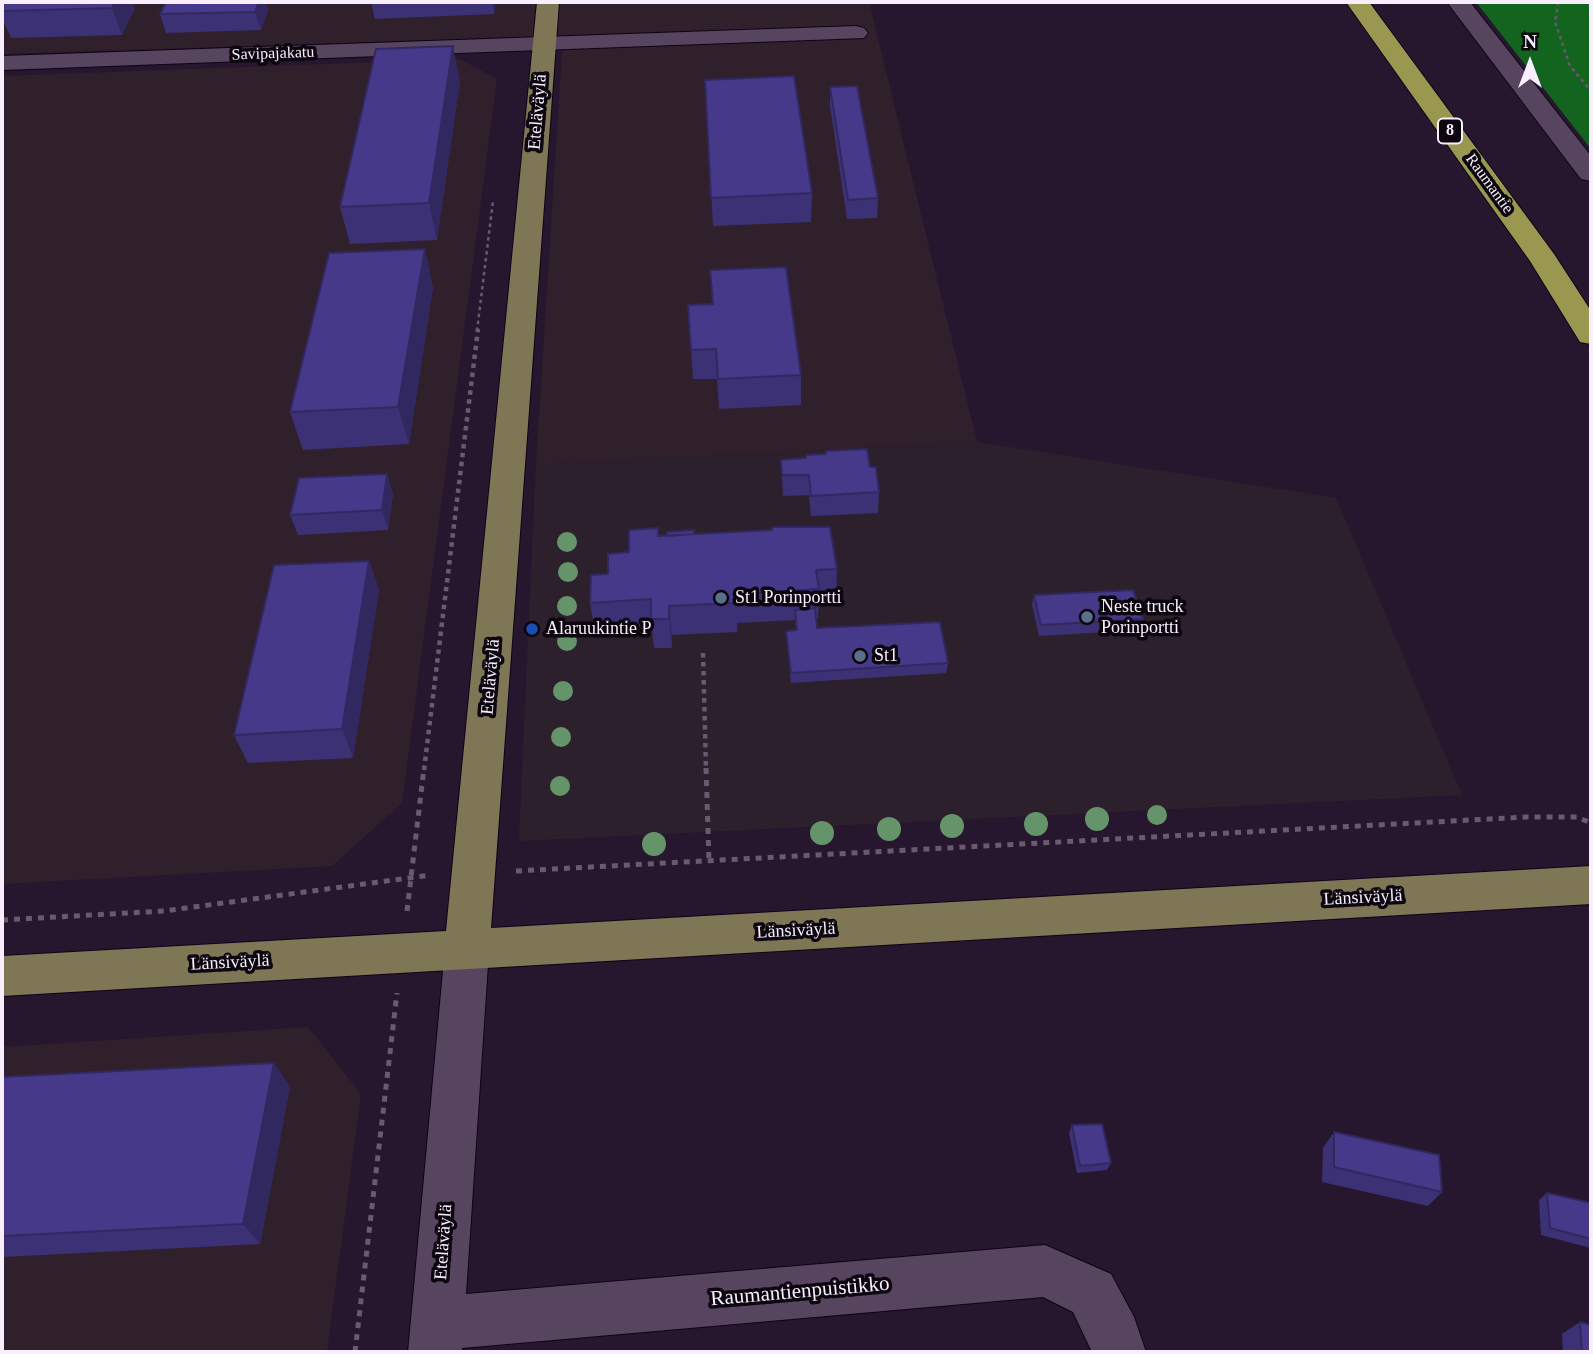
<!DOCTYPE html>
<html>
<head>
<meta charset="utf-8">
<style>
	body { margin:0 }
	#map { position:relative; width:1593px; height:1354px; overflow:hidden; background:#27172e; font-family:"Times New Roman",serif }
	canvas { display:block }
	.frame { position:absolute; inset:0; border:4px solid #f9eefe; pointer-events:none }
	.north { position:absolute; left:1495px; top:28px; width:70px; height:70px; -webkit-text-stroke:5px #0c060f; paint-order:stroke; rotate:0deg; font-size:19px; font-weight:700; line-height:28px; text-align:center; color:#f9eefe }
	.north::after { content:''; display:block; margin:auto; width:24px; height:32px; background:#f9eefe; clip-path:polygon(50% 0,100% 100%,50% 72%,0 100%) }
</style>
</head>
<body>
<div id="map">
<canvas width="1593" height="1354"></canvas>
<div class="frame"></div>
<div class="north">N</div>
</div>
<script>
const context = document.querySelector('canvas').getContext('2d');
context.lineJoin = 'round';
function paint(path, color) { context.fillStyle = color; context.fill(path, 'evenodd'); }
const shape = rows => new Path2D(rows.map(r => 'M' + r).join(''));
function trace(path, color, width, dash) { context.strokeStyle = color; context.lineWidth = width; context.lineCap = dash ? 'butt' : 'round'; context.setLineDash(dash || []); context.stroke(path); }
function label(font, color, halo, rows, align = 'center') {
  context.font = font + ' "Times New Roman",serif'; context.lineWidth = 7; context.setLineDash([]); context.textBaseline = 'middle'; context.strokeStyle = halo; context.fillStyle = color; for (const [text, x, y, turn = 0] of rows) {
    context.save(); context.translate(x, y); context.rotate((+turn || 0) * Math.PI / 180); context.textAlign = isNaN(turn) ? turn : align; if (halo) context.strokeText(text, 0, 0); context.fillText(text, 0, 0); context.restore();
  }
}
const commercial = shape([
	[977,442,1336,498,1462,795,519,841,536,465]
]);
const industrial = shape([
	[2,2,869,2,977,442,536,465,563,36,2,54],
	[460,59,497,79,402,803,332,866,2,884,2,76],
	[308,1027,361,1094,327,1352,2,1352,2,1047]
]);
const forest = shape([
	[1476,2,1591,2,1591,149]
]);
const pathFar2 = shape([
	[1558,2,1555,22,1570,66,1591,91],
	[477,331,493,201]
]);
const pathFar1 = shape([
	[703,653,706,770],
	[424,770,478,329]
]);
const path = shape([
	[706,768,709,861],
	[516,871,1527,817,1577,817,1591,823],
	[407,911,424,768],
	[2,920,164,911,431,875],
	[355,1352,397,993]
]);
const minor = shape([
	[1447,2,1470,2,1591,156,1591,181,1581,179,1447,2],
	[856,26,864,28,868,33,864,38,2,70,2,56,856,26],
	[467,929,483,935,489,949,466,1294,1045,1245,1111,1274,1134,1317,1146,1352,1092,1352,1073,1312,1043,1297,462,1348,462,1352,408,1352,445,949,451,935,467,929]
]);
const major = shape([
	[537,2,559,2,491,928,1591,866,1591,904,2,996,2,956,446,931,537,2]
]);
const highway = shape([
	[1346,2,1369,2,1554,254,1591,311,1591,344,1580,342,1530,261,1346,2]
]);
const trees = [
	[567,542,10],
	[568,572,10],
	[567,606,10],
	[567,641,10],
	[563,691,10],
	[561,737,10],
	[560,786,10],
	[1157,815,10],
	[1097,819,12],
	[1036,824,12],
	[952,826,12],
	[889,829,12],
	[822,833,12],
	[654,844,12]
];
const wall = shape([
	[166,2,266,2,268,10,261,30,166,33,160,14],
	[371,2,495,2,494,14,375,19],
	[2,7,135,8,122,35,11,38,2,18],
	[705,80,812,193,811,222,713,226],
	[460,81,437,240,350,244,340,207],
	[830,87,878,198,877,218,847,219,830,106],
	[433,287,409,444,303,450,290,412],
	[688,305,801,375,801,405,719,409,717,379,693,379],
	[781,460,870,467,879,492,878,513,811,516,809,495,783,496],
	[387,474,393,494,388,530,298,535,290,515],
	[658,528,658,536,694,534,837,569,836,598,819,599,818,618,816,618,817,628,948,663,946,673,791,683,786,631,796,630,795,620,737,623,737,632,672,635,672,648,654,648,652,629,595,632,590,603,608,574,629,552],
	[369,561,379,590,353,758,248,763,234,735],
	[1034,595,1143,619,1140,630,1039,636,1032,605],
	[274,1063,290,1087,260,1244,2,1257,2,1077],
	[1072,1125,1111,1163,1107,1170,1077,1173,1069,1133],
	[1334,1132,1442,1192,1428,1206,1322,1182,1323,1148],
	[1547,1193,1591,1203,1591,1248,1541,1235,1539,1200],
	[1580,1322,1591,1352,1563,1352,1562,1334]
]);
const shadedWall = shape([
	[115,2,133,2,135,8,122,35,112,8],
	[259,2,266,2,268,10,261,30,255,12],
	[492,2,495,2,494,14],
	[453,46,460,81,437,240,429,203],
	[425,249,433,287,409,444,398,407],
	[387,474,393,494,388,530,382,510],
	[369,561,379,590,353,758,342,729],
	[669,606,672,635,672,648,669,619],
	[274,1063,290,1087,260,1244,243,1224]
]);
const building = shape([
	[5,2,115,2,112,8,2,11,2,7,5,2],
	[166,2,259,2,255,12,160,14,166,2],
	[453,46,429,203,340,207,376,49,453,46],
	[794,76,812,193,711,198,705,80,794,76],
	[857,86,878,198,848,200,830,87,857,86],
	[425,249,398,407,290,412,329,253,425,249],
	[786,267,801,375,718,379,716,349,691,350,688,305,713,304,710,270,786,267],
	[867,449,870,467,876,467,879,492,811,496,809,475,782,475,781,460,806,458,806,455,826,454,826,451,867,449],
	[387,474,382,510,290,515,299,478,387,474],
	[772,527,830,527,837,569,816,570,819,589,736,594,736,603,669,606,669,619,651,619,651,599,590,603,591,575,608,574,608,554,629,552,629,530,658,528,658,536,772,530,772,527],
	[694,530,694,534,667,536,667,532,694,530],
	[369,561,342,729,234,735,274,565,369,561],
	[1133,590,1143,619,1041,625,1034,595,1133,590],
	[815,608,817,628,940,622,948,663,791,673,786,631,797,630,795,610,815,608],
	[274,1063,243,1224,2,1236,2,1077,274,1063],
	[1102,1124,1111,1163,1080,1166,1072,1125,1102,1124],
	[1334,1132,1439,1155,1442,1192,1334,1167,1334,1132],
	[1547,1193,1591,1203,1591,1239,1550,1228,1547,1193],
	[1580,1322,1591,1325,1591,1352,1582,1352,1580,1322]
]);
const markers = [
	[721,598,7,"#5c6f8a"],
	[1087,617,7,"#5c6f8a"],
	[532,629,7,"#1a4fb4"],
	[860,656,7,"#5c6f8a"]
];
const farStreetnames = [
	["Savipajakatu",273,54,-2],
	["Raumantie",1489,184,54]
];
const shields = [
	[1450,131,24]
];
const shieldNames = [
	["8",1450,131]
];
const streetNames = [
	["Eteläväylä",538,112,-85],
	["Eteläväylä",491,677,-85],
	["Länsiväylä",1363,898,-3],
	["Länsiväylä",796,931,-3],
	["Länsiväylä",230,963,-3],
	["Eteläväylä",444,1242,-86]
];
const poiNames = [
	["St1 Porinportti",735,598],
	["Neste truck",1101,607],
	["Porinportti",1101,628],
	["Alaruukintie P",546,629],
	["St1",874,656]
];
const nearStreetnames = [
	["Raumantienpuistikko",800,1292,-5]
];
paint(commercial, '#2d202d');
paint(industrial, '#2f202b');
paint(forest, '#12641e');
trace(minor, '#0f0316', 2);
trace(major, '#0f0316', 2);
trace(highway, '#0f0316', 2);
trace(pathFar2, '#695a6f', 2.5, [3.5, 3.5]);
trace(pathFar1, '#695a6f', 4.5, [4.5, 4.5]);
trace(path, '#695a6f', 5, [6, 6]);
paint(minor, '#574560');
paint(major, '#7f7656');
paint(highway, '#9a9750');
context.fillStyle = '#65936a';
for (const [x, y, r] of trees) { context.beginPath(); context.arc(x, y, r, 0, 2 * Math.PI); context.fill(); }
paint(wall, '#3d3176');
paint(shadedWall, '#322860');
paint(building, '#473989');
trace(building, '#322860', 2);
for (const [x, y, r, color] of markers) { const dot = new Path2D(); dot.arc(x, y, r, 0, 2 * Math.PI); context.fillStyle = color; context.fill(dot); trace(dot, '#0c060f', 2.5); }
label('16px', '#f9eefe', '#0c060f', farStreetnames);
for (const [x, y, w] of shields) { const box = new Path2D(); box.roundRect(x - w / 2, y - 12.5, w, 25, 5); context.fillStyle = '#0c060f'; context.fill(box); trace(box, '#f9eefe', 2); }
label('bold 16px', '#f9eefe', null, shieldNames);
label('18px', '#f9eefe', '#0c060f', streetNames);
label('18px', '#f9eefe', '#0c060f', poiNames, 'left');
label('21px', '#f9eefe', '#0c060f', nearStreetnames);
</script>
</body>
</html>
